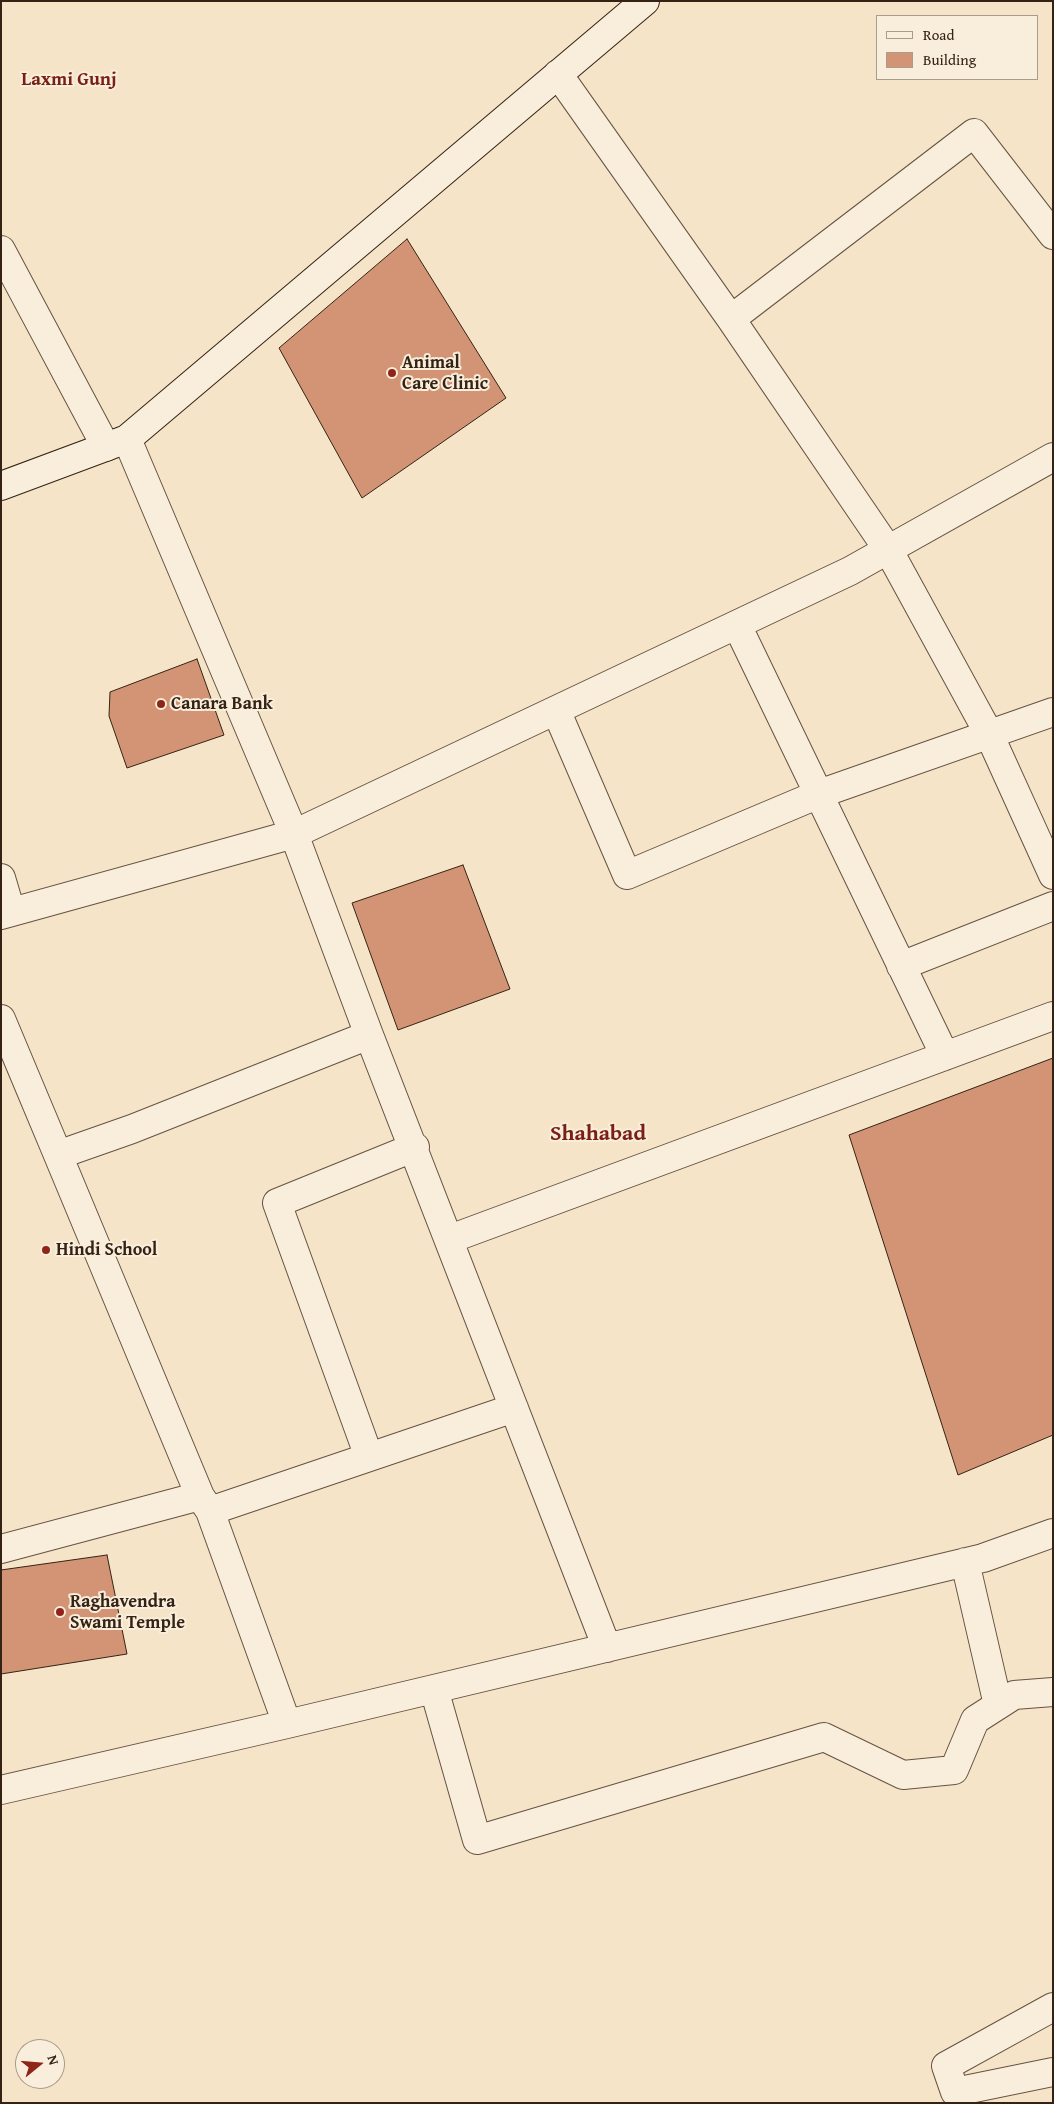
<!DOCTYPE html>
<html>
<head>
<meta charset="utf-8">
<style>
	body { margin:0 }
	#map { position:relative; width:1054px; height:2104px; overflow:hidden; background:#f6e4c8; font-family:"Gentium Book Plus",serif }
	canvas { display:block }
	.frame { position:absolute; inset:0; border:2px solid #342315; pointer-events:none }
	.legend { position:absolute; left:876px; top:15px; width:162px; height:65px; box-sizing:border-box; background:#f9eddb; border:1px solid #aa9c8c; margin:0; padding:6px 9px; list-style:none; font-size:15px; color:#342315 }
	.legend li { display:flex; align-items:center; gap:10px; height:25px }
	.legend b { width:25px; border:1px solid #aa9c8c }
	.north { position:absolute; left:15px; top:2039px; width:50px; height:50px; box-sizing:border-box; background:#f9eddb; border:1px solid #aa9c8c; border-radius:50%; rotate:73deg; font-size:14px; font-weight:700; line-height:20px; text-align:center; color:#342315 }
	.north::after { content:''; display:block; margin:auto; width:18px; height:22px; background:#8f2418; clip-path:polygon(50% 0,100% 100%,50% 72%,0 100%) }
</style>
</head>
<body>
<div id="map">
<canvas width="1054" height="2104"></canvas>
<div class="frame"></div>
<ul class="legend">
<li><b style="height:6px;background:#f9eddb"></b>Road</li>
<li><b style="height:14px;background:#d29474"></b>Building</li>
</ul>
<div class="north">N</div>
</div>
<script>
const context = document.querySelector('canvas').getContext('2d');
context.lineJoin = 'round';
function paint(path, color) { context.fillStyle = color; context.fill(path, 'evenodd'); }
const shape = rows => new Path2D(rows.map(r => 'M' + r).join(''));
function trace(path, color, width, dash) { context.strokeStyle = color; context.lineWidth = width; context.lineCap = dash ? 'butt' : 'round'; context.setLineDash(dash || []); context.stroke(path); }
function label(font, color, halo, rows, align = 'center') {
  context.font = font + ' "Gentium Book Plus",serif'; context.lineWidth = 4; context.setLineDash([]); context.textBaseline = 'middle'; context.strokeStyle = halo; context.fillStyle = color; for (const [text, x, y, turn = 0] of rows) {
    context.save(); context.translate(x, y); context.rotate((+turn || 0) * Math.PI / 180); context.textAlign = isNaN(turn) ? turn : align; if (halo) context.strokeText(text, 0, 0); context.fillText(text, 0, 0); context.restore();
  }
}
const building = shape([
	[407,239,506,398,362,498,279,348,407,239],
	[197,659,224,735,127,768,109,716,110,692,197,659],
	[463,865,510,989,398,1030,352,903,463,865],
	[1053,1058,1053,1435,958,1475,849,1135,1053,1058],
	[107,1555,127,1654,1,1674,1,1570,107,1555]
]);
const street = shape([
	[558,74,731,319,889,551,989,734,1053,875],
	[1,250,106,447],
	[731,319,974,133,1053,235],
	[127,439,294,834,369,1035,607,1648],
	[737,625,945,1056],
	[556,710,627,875,819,794,1053,712],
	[1,878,11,912],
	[1,915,294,834,850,571,1053,457],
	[901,966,1053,906],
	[1,1019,58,1155],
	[450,1239,1053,1016],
	[369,1457,277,1203,415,1147],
	[200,1496,58,1155,132,1129,369,1035],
	[210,1511,514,1408],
	[1,1549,200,1496,210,1511,287,1724],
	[965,1562,998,1705],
	[434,1689,477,1840,824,1737,903,1775,954,1770,975,1720,1014,1695,1053,1692],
	[1,1790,287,1724,983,1558,1053,1533],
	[1053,2007,946,2066,955,2092,1053,2072]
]);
const secondary = shape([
	[1,486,127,439,645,1]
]);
const markers = [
	[392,373,5,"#8f2418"],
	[161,704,5,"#8f2418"],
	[46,1250,5,"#8f2418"],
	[60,1612,5,"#8f2418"]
];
const poiNames = [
	["Animal",402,363],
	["Care Clinic",402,384],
	["Canara Bank",171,704],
	["Hindi School",56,1250],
	["Raghavendra",70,1602],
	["Swami Temple",70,1623]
];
const neighbourhoodNames = [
	["Laxmi Gunj",69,80]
];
const districtNames = [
	["Shahabad",598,1134]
];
paint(building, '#d29474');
trace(building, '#342315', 1);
trace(street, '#645342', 30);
trace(secondary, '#342315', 30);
trace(street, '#f9eddb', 28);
trace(secondary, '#f9eddb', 28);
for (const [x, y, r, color] of markers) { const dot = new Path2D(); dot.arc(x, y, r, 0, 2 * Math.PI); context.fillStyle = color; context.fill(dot); trace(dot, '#f9eddb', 2); }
label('bold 18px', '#342315', '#f9eddb', poiNames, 'left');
label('bold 19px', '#7a1f14', '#f9eddb', neighbourhoodNames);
label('bold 22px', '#7a1f14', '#f9eddb', districtNames);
</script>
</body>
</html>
